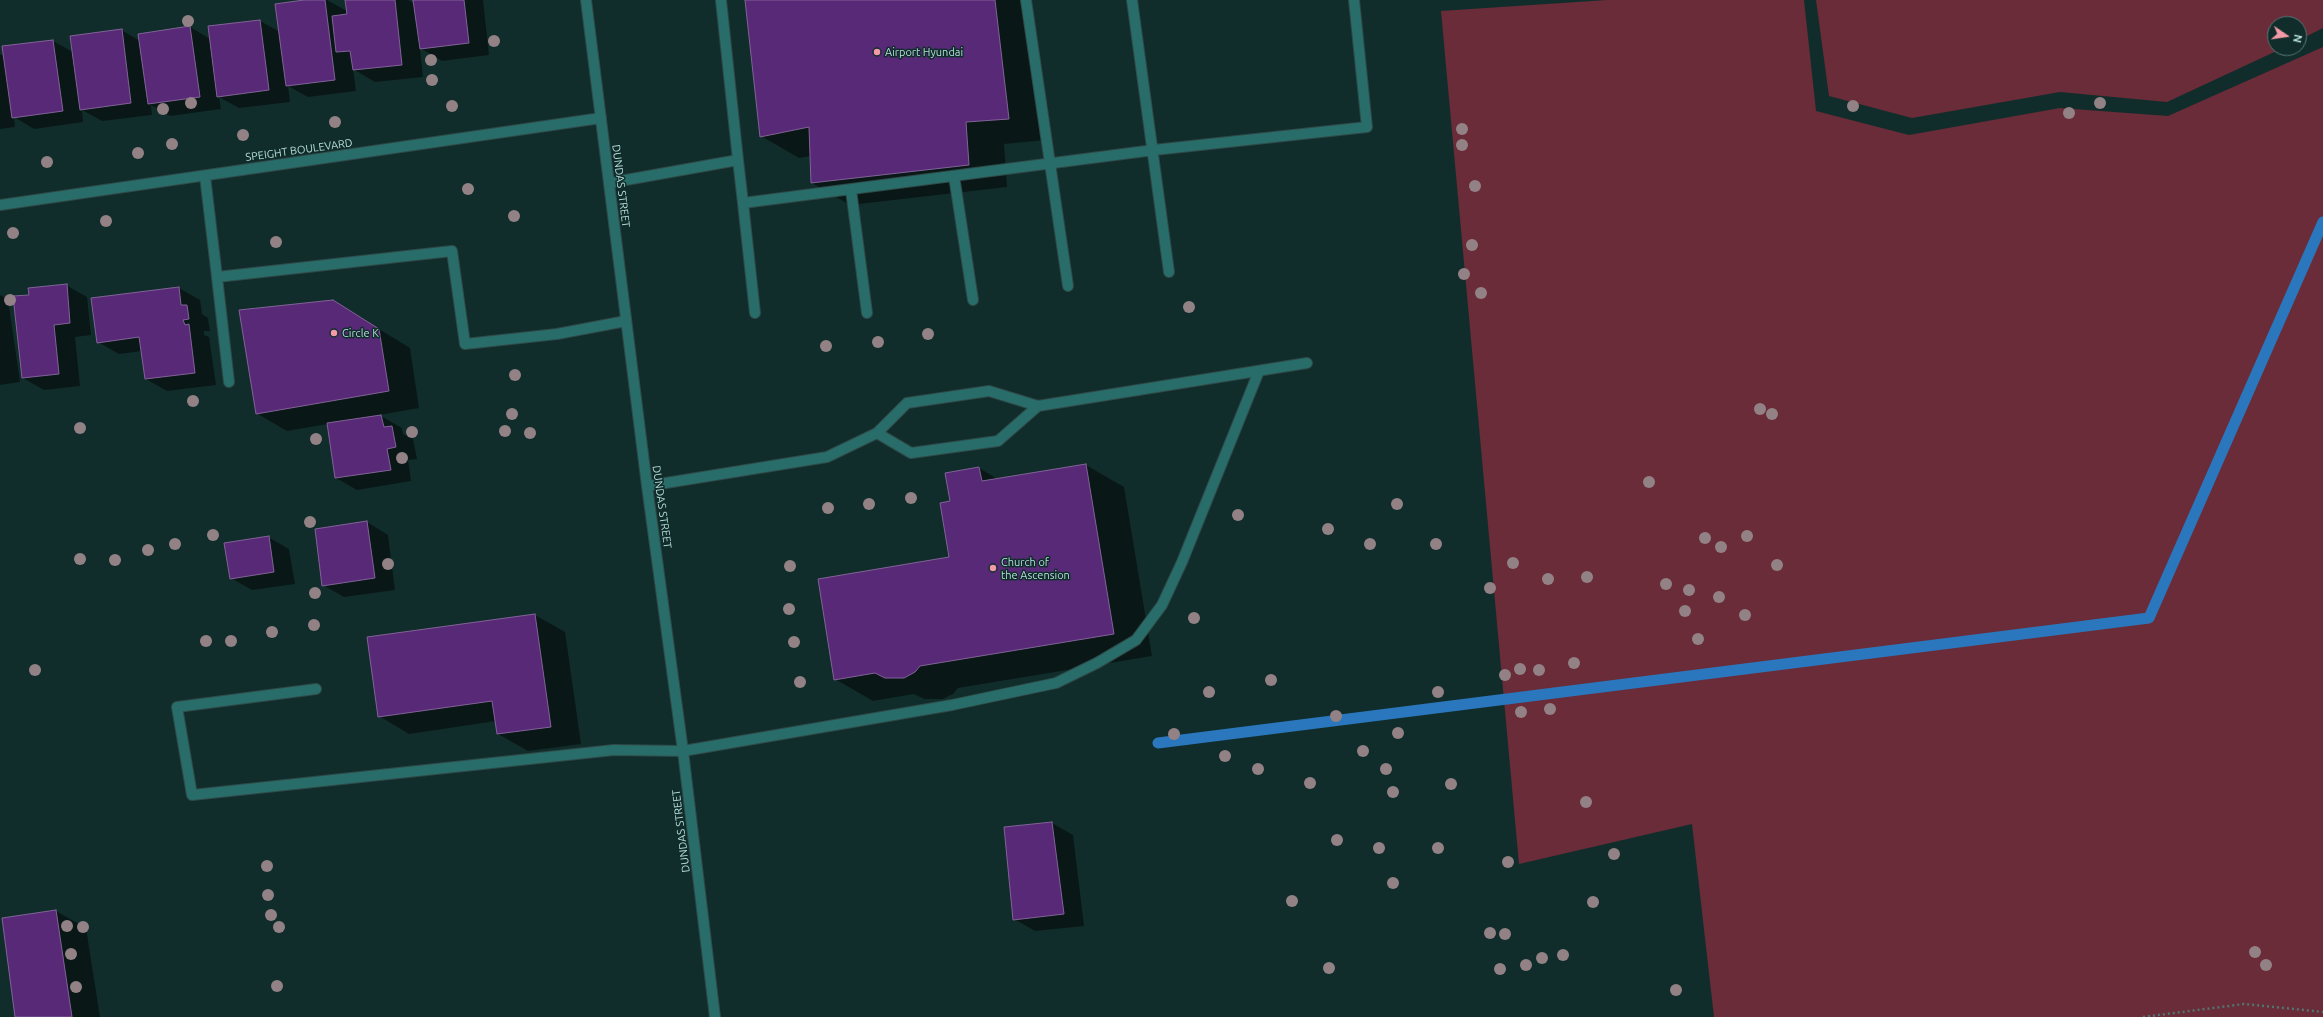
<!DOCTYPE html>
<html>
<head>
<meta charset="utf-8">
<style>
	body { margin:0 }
	#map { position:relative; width:2323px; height:1017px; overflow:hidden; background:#112d2b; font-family:Ubuntu,sans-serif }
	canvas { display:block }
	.north { position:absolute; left:2267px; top:16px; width:40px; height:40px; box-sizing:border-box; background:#112d2b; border:1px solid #537471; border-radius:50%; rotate:103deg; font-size:11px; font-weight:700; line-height:16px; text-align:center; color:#b5dedb }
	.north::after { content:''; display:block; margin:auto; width:14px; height:18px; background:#f39aa8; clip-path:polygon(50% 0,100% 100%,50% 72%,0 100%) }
</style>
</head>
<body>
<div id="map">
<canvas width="2323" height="1017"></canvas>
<div class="north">N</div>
</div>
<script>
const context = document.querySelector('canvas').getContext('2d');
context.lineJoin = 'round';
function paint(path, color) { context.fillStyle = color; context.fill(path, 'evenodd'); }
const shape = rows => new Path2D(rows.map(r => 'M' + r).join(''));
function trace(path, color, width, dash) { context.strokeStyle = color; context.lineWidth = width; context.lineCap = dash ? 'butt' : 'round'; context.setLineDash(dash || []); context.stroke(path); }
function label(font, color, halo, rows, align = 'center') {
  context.font = font + ' Ubuntu,sans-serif'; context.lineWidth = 3; context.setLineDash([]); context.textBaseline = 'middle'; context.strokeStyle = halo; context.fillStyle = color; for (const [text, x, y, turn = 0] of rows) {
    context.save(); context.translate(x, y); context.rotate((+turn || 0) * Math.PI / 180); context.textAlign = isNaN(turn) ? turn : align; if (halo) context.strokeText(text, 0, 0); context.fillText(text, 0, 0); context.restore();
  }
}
const green = shape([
	[1607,0,1804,0,1816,111,1909,135,2060,108,2168,116,2323,47,2323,1017,1714,1017,1692,824,1519,864,1441,11],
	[1816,0,2323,0,2323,28,2299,40,2299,24,2275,24,2275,48,2283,48,2167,102,2060,92,1912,118,1829,96]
]);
const shadow = shape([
	[312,0,327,0,347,11,346,0,408,0,415,4,414,0,483,0,489,55,442,61,420,48,423,77,375,82,353,69,356,91,308,97,288,86,290,102,239,108,219,97,221,109,170,116,151,105,152,115,102,121,82,110,83,122,34,129,14,117,15,127,0,129,0,54,5,57,3,47,53,41,73,52,121,30,140,41,139,34,190,27,210,39,260,21,280,32],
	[746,0,1031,0,1047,140,1004,144,1007,187,850,205,812,183,811,156,799,158,761,136],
	[66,285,87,297,91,335,75,337,80,386,44,390,23,378,30,296],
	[179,288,200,300,202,314,208,318,210,331,204,331,204,335,209,337,216,385,167,391,146,379,142,351,119,354,98,342],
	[0,295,8,299,20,382,0,385],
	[333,301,410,348,419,408,379,415,402,428,403,434,413,439,417,459,408,460,411,481,357,490,336,478,328,424,287,431,256,413],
	[1086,465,1124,487,1152,656,958,688,953,694,943,699,924,699,914,694,873,701,835,679,950,558,951,502,946,474,979,468,999,480],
	[367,522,388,535,395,590,344,597,323,585],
	[268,537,289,549,295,584,252,590,231,578],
	[535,615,565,632,581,744,528,751,498,734,496,721,409,734,379,716,368,638],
	[1052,823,1073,835,1084,926,1035,931,1014,919],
	[56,911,86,928,100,1017,16,1017]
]);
const stream = shape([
	[1158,743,2149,618,2323,222]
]);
const building = shape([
	[304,0,325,0,335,80,286,86,275,4,304,0],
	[345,0,395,0,402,65,353,70,350,51,336,52,332,16,347,14,345,0],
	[413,0,464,0,469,43,420,49,413,0],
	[745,0,995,0,1009,119,966,122,969,165,811,183,809,127,760,137,745,0],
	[260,20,269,90,217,97,208,26,260,20],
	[190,26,200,97,148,104,138,34,190,26],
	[122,29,131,103,80,110,70,36,122,29],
	[53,40,63,111,12,118,2,46,53,40],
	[67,284,70,323,54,325,59,374,22,378,13,296,29,295,28,288,67,284],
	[179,287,181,305,187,305,189,319,183,320,185,325,189,324,195,373,145,379,139,337,97,343,91,298,179,287],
	[333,300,379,329,389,391,256,414,239,310,333,300],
	[381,415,384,427,392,426,396,447,387,449,391,470,335,478,327,423,381,415],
	[1086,464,1114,634,920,666,915,672,904,678,885,678,875,673,834,680,818,579,949,557,940,503,950,501,945,473,979,467,982,481,1086,464],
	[367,521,375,578,322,586,315,529,367,521],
	[269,536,274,572,230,579,224,543,269,536],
	[535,614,551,727,497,734,492,701,378,717,367,637,535,614],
	[1052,822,1064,914,1013,920,1004,827,1052,822],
	[56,910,72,1017,15,1017,2,918,56,910]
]);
const path = shape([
	[2143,1017,2244,1004,2323,1012]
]);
const service = shape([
	[721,0,738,160],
	[1026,0,1068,286],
	[1132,0,1169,272],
	[205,176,217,277,452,251,465,344,557,334,626,321],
	[954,176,973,300],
	[609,183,738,160,743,203,1154,150,1367,127,1354,0],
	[851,190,867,313],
	[743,203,755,313],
	[217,277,229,382],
	[877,433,911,453,998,441,1038,406],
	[647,486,827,457,877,433,907,403,989,391,1038,406,1307,363],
	[316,689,177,707,192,795,614,750,683,751,952,705,1056,683,1097,663,1136,640,1162,605,1182,562,1259,371]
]);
const minor = shape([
	[0,205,601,118]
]);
const secondary = shape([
	[586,0,647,486,683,751,715,1017]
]);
const trees = [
	[188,21],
	[494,41],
	[431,60],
	[432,80],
	[191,103],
	[2100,103],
	[452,106],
	[1853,106],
	[163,109],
	[2069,113],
	[335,122],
	[1462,129],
	[243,135],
	[172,144],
	[1462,145],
	[138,153],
	[47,162],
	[1475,186],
	[468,189],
	[514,216],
	[106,221],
	[13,233],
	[276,242],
	[1472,245],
	[1464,274],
	[1481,293],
	[10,300],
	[1189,307],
	[928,334],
	[878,342],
	[826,346],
	[515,375],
	[193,401],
	[1760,409],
	[512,414],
	[1772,414],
	[80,428],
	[505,431],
	[412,432],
	[530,433],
	[316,439],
	[402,458],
	[1649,482],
	[911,498],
	[869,504],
	[1397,504],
	[828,508],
	[1238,515],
	[310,522],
	[1328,529],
	[213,535],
	[1747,536],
	[1705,538],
	[175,544],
	[1370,544],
	[1436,544],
	[1721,547],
	[148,550],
	[80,559],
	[115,560],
	[1513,563],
	[388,564],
	[1777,565],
	[790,566],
	[1587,577],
	[1548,579],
	[1666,584],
	[1490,588],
	[1689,590],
	[315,593],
	[1719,597],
	[789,609],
	[1685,611],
	[1745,615],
	[1194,618],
	[314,625],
	[272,632],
	[1698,639],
	[206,641],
	[231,641],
	[794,642],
	[1574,663],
	[1520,669],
	[35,670],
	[1539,670],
	[1505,675],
	[1271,680],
	[800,682],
	[1209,692],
	[1438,692],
	[1550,709],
	[1521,712],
	[1336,716],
	[1398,733],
	[1174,734],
	[1363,751],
	[1225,756],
	[1258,769],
	[1386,769],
	[1310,783],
	[1451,784],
	[1393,792],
	[1586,802],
	[1337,840],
	[1379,848],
	[1438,848],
	[1614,854],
	[1508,862],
	[267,866],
	[1393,883],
	[268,895],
	[1292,901],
	[1593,902],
	[271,915],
	[67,926],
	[83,927],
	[279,927],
	[1490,933],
	[1505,934],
	[2255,952],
	[71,954],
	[1563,955],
	[1542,958],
	[1526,965],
	[2266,965],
	[1329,968],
	[1500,969],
	[277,986],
	[76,987],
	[1676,990]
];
const markers = [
	[877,52,4,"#f39aa8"],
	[334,333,4,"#f39aa8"],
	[993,568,4,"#f39aa8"]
];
const poiNames = [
	["Airport Hyundai",885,52],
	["Circle K",342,333],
	["Church of",1001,562],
	["the Ascension",1001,575]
];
const streetNames = [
	["SPEIGHT BOULEVARD",299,150,-8],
	["DUNDAS STREET",621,186,83],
	["DUNDAS STREET",662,507,82],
	["DUNDAS STREET",681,831,-97]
];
paint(green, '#692c38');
paint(shadow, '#0007');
trace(stream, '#2b77bd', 11);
paint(building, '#582976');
trace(building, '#816397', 1);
trace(service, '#2f4948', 12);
trace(minor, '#2f4948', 12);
trace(secondary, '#2f4948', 12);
trace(path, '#537572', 2.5, [2, 3]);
trace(service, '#286d69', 10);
trace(minor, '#286d69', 10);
trace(secondary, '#286d69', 10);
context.fillStyle = '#938285';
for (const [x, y] of trees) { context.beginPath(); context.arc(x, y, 6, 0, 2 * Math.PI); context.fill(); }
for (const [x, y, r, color] of markers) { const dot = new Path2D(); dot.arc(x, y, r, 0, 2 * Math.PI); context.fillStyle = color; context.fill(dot); trace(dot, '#112d2b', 1.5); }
label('11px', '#b5dedb', '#112d2b', poiNames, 'left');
label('11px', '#b5dedb', '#112d2b', streetNames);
</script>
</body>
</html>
